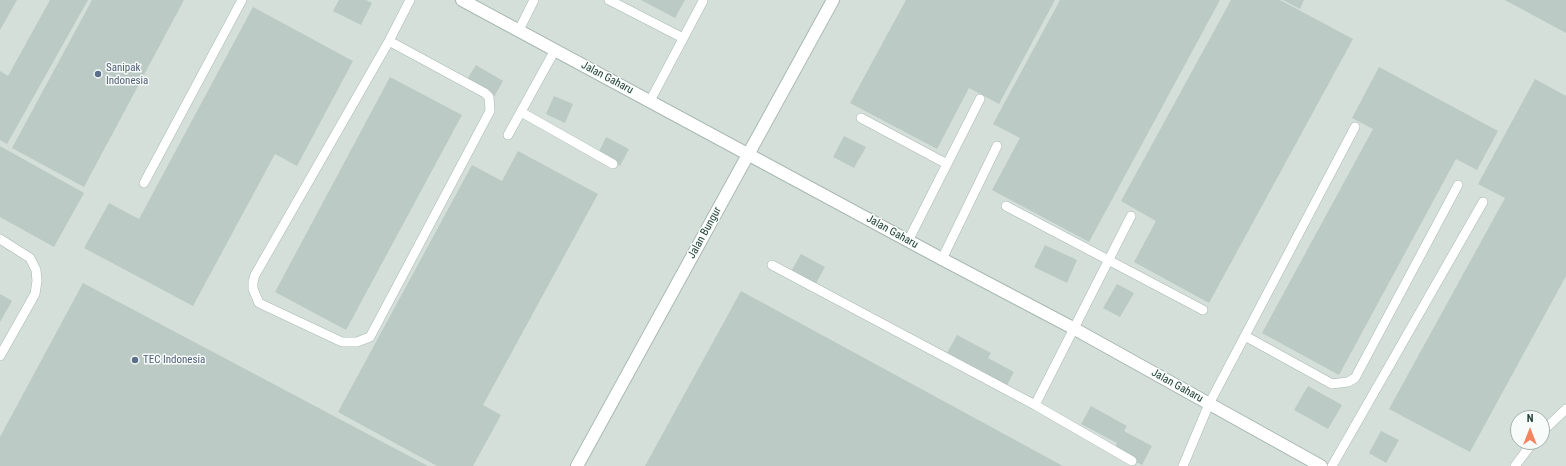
<!DOCTYPE html>
<html>
<head>
<meta charset="utf-8">
<style>
	body { margin:0 }
	#map { position:relative; width:1566px; height:466px; overflow:hidden; background:#e6efeb; font-family:"Roboto Condensed",sans-serif }
	canvas { display:block }
	.north { position:absolute; left:1510px; top:410px; width:40px; height:40px; box-sizing:border-box; background:#f7fbf9; border:1px solid #a3b1ad; border-radius:50%; rotate:0deg; font-size:11px; font-weight:700; line-height:16px; text-align:center; color:#24423a }
	.north::after { content:''; display:block; margin:auto; width:14px; height:18px; background:#f4845f; clip-path:polygon(50% 0,100% 100%,50% 72%,0 100%) }
</style>
</head>
<body>
<div id="map">
<canvas width="1566" height="466"></canvas>
<div class="north">N</div>
</div>
<script>
const context = document.querySelector('canvas').getContext('2d');
context.lineJoin = 'round';
function paint(path, color) { context.fillStyle = color; context.fill(path, 'evenodd'); }
const shape = rows => new Path2D(rows.map(r => 'M' + r).join(''));
function trace(path, color, width, dash) { context.strokeStyle = color; context.lineWidth = width; context.lineCap = dash ? 'butt' : 'round'; context.setLineDash(dash || []); context.stroke(path); }
function label(font, color, halo, rows, align = 'center') {
  context.font = font + ' "Roboto Condensed",sans-serif'; context.lineWidth = 3; context.setLineDash([]); context.textBaseline = 'middle'; context.strokeStyle = halo; context.fillStyle = color; for (const [text, x, y, turn = 0] of rows) {
    context.save(); context.translate(x, y); context.rotate((+turn || 0) * Math.PI / 180); context.textAlign = isNaN(turn) ? turn : align; if (halo) context.strokeText(text, 0, 0); context.fillText(text, 0, 0); context.restore();
  }
}
const built = shape([
	[0,0,1566,0,1566,466,0,466],
	[1518,418,1542,418,1542,442,1518,442]
]);
const building = shape([
	[0,0,17,0,0,30],
	[50,0,88,0,7,144,0,140,0,71,8,76],
	[92,0,184,0,84,187,12,148],
	[339,0,366,0,372,3,361,25,333,11],
	[641,0,685,0,675,18],
	[906,0,1055,0,999,104,969,88,937,149,850,103],
	[1060,0,1220,0,1089,242,992,190,1020,138,993,124],
	[1231,0,1280,0,1353,39,1209,303,1134,262,1156,221,1121,201],
	[1283,0,1304,0,1300,9],
	[1505,0,1566,0,1566,33],
	[253,7,353,61,297,166,275,154,193,306,84,248,109,203,139,219],
	[476,65,503,81,494,97,466,81],
	[1379,67,1498,131,1477,170,1456,159,1339,375,1262,333,1373,129,1352,118],
	[390,77,462,115,346,330,275,292],
	[1535,79,1566,96,1566,276,1470,452,1389,409,1505,198,1478,184],
	[554,96,573,104,565,123,546,114],
	[844,136,866,147,854,168,833,157],
	[606,137,629,149,620,166,598,154],
	[0,146,84,193,54,247,0,217],
	[518,151,598,194,483,405,501,415,473,466,437,466,338,412,472,165,502,181],
	[1045,245,1077,260,1067,283,1034,267],
	[801,254,825,267,814,287,790,273],
	[83,283,428,466,0,466,0,437],
	[1117,284,1134,293,1120,317,1103,308],
	[741,291,1063,466,645,466],
	[0,294,12,301,0,322],
	[957,335,991,353,988,358,1014,372,1005,389,979,375,982,371,947,353],
	[1308,386,1342,405,1328,429,1294,410],
	[1091,406,1127,426,1124,431,1152,446,1142,465,1114,450,1117,443,1081,424],
	[1381,431,1399,440,1386,463,1369,453]
]);
const service = shape([
	[609,0,683,38],
	[519,30,534,0],
	[389,41,485,93,489,97,490,111,370,337,357,342,342,342,259,303,253,289,253,282,255,275,389,41,410,0],
	[650,101,703,1],
	[521,112,613,164],
	[861,118,947,164],
	[508,135,555,50],
	[144,183,242,0],
	[1006,206,1203,310],
	[0,239,30,258,36,270,37,281,35,294,0,356],
	[908,241,980,99],
	[942,259,997,146],
	[772,265,1035,405,1132,461],
	[1245,336,1332,384,1348,382,1355,378,1458,185],
	[1035,405,1131,216],
	[1542,432,1566,409],
	[1183,466,1209,404,1355,127],
	[1332,466,1483,202],
	[1515,466,1533,442]
]);
const minor = shape([
	[462,0,942,259,1073,328,1321,466],
	[577,466,833,0]
]);
const markers = [
	[98,74,4,"#5c6f8a"],
	[135,360,4,"#5c6f8a"]
];
const serviceNames = [
	["Sanipak",106,68],
	["Indonesia",106,81],
	["TEC Indonesia",143,360]
];
const streetNames = [
	["Jalan Gaharu",607,78,28],
	["Jalan Gaharu",892,232,29],
	["Jalan Bungur",705,233,-61],
	["Jalan Gaharu",1177,386,29]
];
paint(built, '#d4dfda');
paint(building, '#bbcac4');
trace(service, '#a8b8b2', 10);
trace(minor, '#a8b8b2', 14);
trace(service, '#fff', 9);
trace(minor, '#fff', 12);
for (const [x, y, r, color] of markers) { const dot = new Path2D(); dot.arc(x, y, r, 0, 2 * Math.PI); context.fillStyle = color; context.fill(dot); trace(dot, '#f7fbf9', 1.5); }
label('11px', '#4e5e75', '#f7fbf9', serviceNames, 'left');
label('11px', '#24423a', '#f7fbf9', streetNames);
</script>
</body>
</html>
